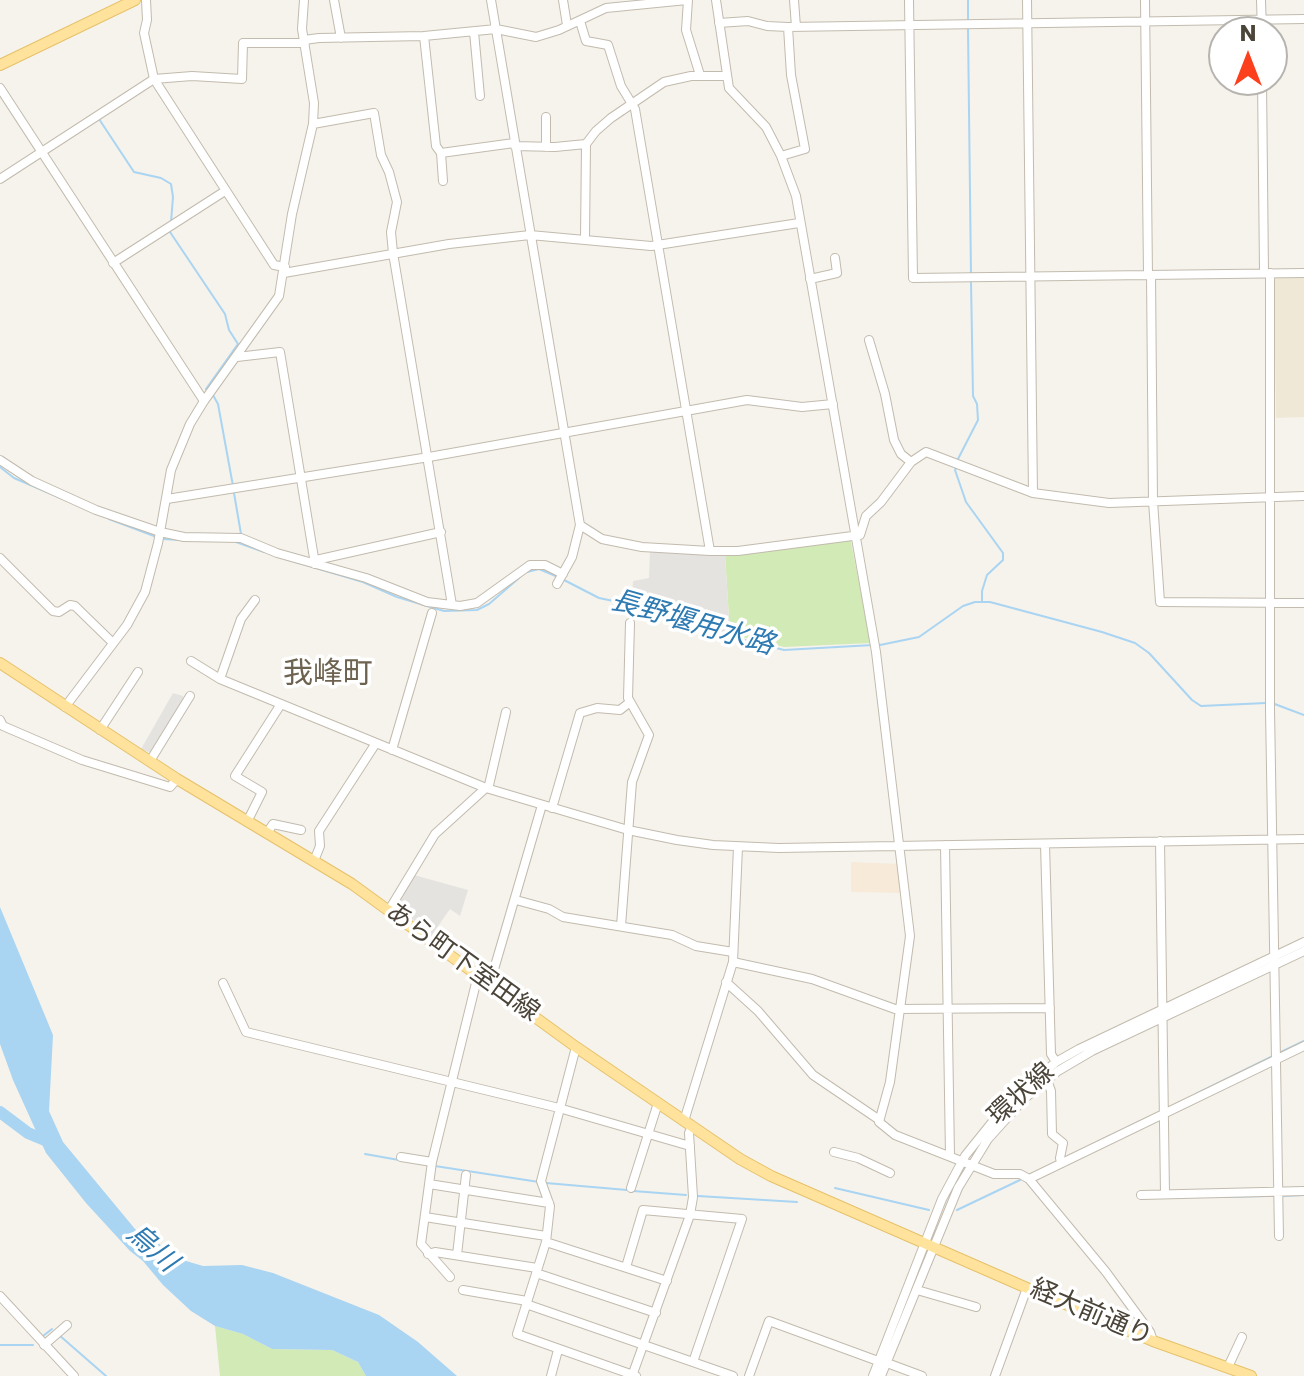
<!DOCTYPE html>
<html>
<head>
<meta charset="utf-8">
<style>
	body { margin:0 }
	#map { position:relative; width:1304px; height:1376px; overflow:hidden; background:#f6f3ec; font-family:Poppins,sans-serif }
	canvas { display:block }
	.north { position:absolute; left:1208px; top:16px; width:80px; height:80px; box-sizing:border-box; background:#fff; border:2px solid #b7b4b0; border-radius:50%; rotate:0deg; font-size:22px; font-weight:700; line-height:32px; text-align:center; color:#4b4439 }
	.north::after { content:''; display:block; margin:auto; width:28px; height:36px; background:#fc3f1d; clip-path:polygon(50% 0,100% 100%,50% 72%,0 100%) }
</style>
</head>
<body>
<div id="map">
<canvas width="1304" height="1376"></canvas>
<div class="north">N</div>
</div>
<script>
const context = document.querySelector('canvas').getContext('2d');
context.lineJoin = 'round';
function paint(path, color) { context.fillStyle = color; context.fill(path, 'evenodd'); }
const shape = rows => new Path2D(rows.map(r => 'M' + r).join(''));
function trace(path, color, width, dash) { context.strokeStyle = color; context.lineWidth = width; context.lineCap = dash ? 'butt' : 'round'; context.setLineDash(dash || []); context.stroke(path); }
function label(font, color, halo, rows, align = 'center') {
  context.font = font + ' Poppins,"Noto Sans JP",sans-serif'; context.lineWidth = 7; context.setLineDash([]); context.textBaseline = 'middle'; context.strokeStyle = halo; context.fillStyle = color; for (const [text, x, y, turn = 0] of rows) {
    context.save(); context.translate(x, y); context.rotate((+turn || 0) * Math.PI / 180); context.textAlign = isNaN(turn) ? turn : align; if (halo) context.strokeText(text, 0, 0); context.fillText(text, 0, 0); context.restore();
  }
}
const commercial = shape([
	[851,862,900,864,903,893,851,892]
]);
const education = shape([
	[1274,277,1304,277,1304,417,1276,418]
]);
const green = shape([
	[850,537,871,643,784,647,730,634,725,555],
	[215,1326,243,1334,272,1349,332,1350,358,1362,366,1376,220,1376]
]);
const parking = shape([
	[650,549,725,555,730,634,689,624,632,600,633,581,649,578],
	[173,693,183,696,183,700,151,753,141,749],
	[414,875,468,890,460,916,450,909,434,932,440,936,437,939,395,906]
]);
const water = shape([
	[0,907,53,1035,49,1111,63,1142,135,1229,186,1261,203,1266,242,1265,273,1273,379,1315,418,1342,457,1376,366,1376,358,1362,332,1350,272,1349,243,1334,215,1326,191,1311,163,1285,143,1261,130,1251,86,1203,46,1153,13,1080,0,1044]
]);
const stream = shape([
	[968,0,968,23],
	[968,29,971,275],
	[99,119,134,172,161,178,171,184,173,197,171,222],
	[170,232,225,314,229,330,238,344,206,389],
	[213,395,218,404,233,486],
	[958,459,978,420,977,404,973,396,971,281],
	[957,466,955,470,966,502,1003,553,1003,560,987,575,982,591,982,601],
	[0,467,14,478,63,499],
	[234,493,241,534],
	[109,519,154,536],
	[163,539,198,541],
	[236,542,264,552],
	[289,560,363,582,397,597,444,611,477,610,489,604,519,578],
	[527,572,539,569,558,577],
	[564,580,599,598,647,608,690,626,784,650,873,645],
	[880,645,919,637,963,606,975,602,990,602,1102,632,1135,643,1149,653,1192,700,1201,706,1266,703],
	[1272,703,1304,715],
	[1279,1053,1304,1041],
	[1196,1094,1273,1056],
	[1091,1145,1147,1118],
	[365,1154,399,1160],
	[435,1166,539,1182],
	[546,1183,627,1190],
	[835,1188,929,1210],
	[633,1191,686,1195],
	[698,1196,797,1202],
	[1283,1196,1304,1195],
	[1223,1197,1269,1196],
	[957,1210,1020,1180],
	[59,1335,106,1376],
	[43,1336,52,1329],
	[0,1345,33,1345]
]);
const river = shape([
	[0,1112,28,1133,52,1143]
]);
const minor = shape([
	[146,0,147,20,144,33,154,79,274,265,285,267],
	[334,0,341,38],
	[491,0,580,525,572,557,557,584],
	[563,0,567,25],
	[688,0,686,30,700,75],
	[716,0,729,88,766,127,781,156,796,196,876,652,910,936,890,1082,879,1122,895,1135,994,1174,1020,1174,1029,1179,1106,1272,1150,1332,1153,1341],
	[794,0,796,27],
	[909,0,913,278,1304,273],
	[1027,0,1033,493],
	[1145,0,1148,275],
	[1261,0,1262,32],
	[580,21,586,41,608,45,621,86,635,109,710,551],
	[719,23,748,21,767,26,788,27,1304,19],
	[474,32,480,96],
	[424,36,436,146,441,153],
	[304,40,319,38,424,36,496,29,536,37,559,30,606,8,687,0],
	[1262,80,1264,272],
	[0,88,204,401],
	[546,117,546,147],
	[313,124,374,113,381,155,389,172,397,202,391,232,393,253,452,605],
	[515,146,555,147,586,144,596,131,611,118,664,82,691,76,727,76],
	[781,156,805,149,791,75,788,27],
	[0,179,154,79,192,76,242,79,243,43,305,43],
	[443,181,441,153,514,143],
	[585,239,586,144],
	[113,263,225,191],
	[284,273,449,244,530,235,651,246,799,223],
	[1270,273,1270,710,1279,1236],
	[1151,275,1153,501,1160,602,1304,603],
	[810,279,837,273,835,258],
	[869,340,885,394,894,440,901,454,911,462],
	[237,357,280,352,315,564],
	[0,460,32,481,96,510,160,532,184,537,241,538,277,553,366,578,427,602,460,606,477,603,530,565,545,565,563,574],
	[167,499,429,457,747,400,802,407,833,404],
	[580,525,602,539,642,547,710,551,738,551,860,535,866,516,881,502,911,462,926,452,1033,493,1109,503,1304,496],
	[0,558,53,611,59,612,70,605,75,606,113,643],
	[316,560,441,532],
	[191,661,220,679,486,788,628,830,677,840,713,845,779,848,1304,839],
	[220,679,241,619,255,600],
	[65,707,127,625,145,592,158,543,171,470,190,424,204,401,279,296,292,214,313,124,314,103,302,29,304,0],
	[0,720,3,726,82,760,170,787,177,779],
	[100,730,138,672],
	[392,750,432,613],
	[150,761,190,696],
	[552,808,580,713,597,708,620,710,630,702],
	[247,822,262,792,235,776,281,704],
	[267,833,273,824,301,830],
	[1160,841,1165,1194],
	[1045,844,1051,1054,1056,1062],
	[945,845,950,1156],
	[314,861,320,846,319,831,376,743],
	[516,900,549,909,563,917,672,935,696,946,733,952],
	[389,910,435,834,489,785,506,712],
	[621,926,632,782,649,735,628,698,630,623],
	[733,962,812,979,895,1009,1050,1008],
	[726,982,758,1011,813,1075,878,1119],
	[223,983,246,1032,559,1108,690,1146],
	[490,983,542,805],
	[576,1047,541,1181,550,1206,546,1242,517,1334,636,1376],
	[1047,1080,1051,1091,1052,1134,1063,1143,1060,1158,1061,1163],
	[684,1121,733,962,738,847],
	[834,1152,858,1158,890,1173],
	[401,1157,432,1162],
	[1029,1179,1304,1046],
	[429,1184,549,1203],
	[631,1188,658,1103],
	[1141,1195,1304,1191],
	[425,1217,546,1236],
	[546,1242,667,1281],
	[428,1254,435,1252,537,1268],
	[457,1255,466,1175],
	[626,1267,643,1210,742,1219,693,1362],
	[536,1273,656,1313],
	[450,1277,421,1244,432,1162,478,975],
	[463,1290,527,1301],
	[917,1290,976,1307],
	[0,1296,74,1376],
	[526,1304,733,1376],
	[44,1345,67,1325],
	[887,1363,922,1376],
	[1228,1367,1242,1337],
	[551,1376,558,1350],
	[632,1376,690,1215,693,1197,689,1133,692,1126],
	[749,1376,769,1321,878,1361],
	[873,1376,942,1199,965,1156,1006,1105,1056,1062,1079,1049,1304,942],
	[881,1376,958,1188,988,1139,1024,1099,1058,1071,1092,1051,1304,951],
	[995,1376,1027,1288]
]);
const major = shape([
	[0,65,135,0],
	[0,663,177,779,352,884,576,1047,740,1159,771,1176,1027,1288,1153,1341,1251,1376]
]);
const streetNames = [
	["あら町下室田線",462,963,36],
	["環状線",1022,1095,-42],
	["経大前通り",1091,1314,23]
];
const waterNames = [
	["長野堰用水路",692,624,16],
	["烏川",151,1249,41]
];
const quarterNames = [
	["我峰町",328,675]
];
paint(commercial, '#f7ead8');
paint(education, '#efe8d6');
paint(green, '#d2eab5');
paint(parking, '#e5e3e0');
paint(water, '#a9d4f2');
trace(stream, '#a9d4f2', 2);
trace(river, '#a9d4f2', 12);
trace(minor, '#c2bbae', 10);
trace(major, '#e6c16a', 12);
trace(minor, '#fff', 8);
trace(major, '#ffe39c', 10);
label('26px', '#4b4439', '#fff', streetNames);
label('italic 28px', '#2e7ab2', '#fff', waterNames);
label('30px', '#6e6250', '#fff', quarterNames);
</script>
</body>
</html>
